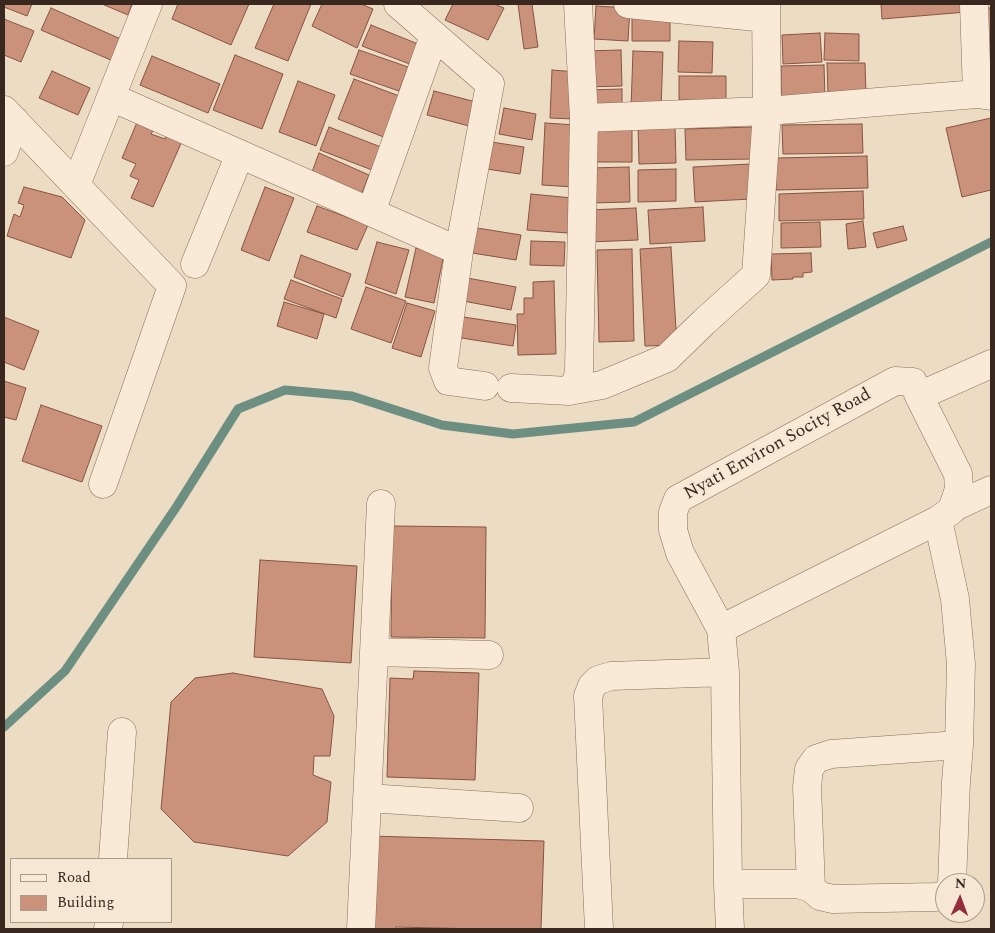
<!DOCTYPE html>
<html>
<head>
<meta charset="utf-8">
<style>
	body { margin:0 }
	#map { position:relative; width:995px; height:933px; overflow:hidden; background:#eddcc4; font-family:Spectral,serif }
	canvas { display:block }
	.frame { position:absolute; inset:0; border:5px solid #38281f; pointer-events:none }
	.legend { position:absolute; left:10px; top:858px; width:162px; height:65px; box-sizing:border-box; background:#f5e7d4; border:1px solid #a99b8c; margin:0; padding:6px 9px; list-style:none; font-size:15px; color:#38281f }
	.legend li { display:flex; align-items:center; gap:10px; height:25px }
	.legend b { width:25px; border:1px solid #a99b8c }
	.north { position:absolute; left:935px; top:873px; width:50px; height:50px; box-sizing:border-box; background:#f5e7d4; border:1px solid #a99b8c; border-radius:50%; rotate:2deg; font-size:14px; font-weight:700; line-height:20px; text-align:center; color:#38281f }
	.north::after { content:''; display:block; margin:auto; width:18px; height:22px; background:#952c3a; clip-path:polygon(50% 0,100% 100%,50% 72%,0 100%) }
</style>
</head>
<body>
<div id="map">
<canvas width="995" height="933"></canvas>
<div class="frame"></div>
<ul class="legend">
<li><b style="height:6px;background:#f8ead7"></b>Road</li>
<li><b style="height:14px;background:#ca927b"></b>Building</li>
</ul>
<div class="north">N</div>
</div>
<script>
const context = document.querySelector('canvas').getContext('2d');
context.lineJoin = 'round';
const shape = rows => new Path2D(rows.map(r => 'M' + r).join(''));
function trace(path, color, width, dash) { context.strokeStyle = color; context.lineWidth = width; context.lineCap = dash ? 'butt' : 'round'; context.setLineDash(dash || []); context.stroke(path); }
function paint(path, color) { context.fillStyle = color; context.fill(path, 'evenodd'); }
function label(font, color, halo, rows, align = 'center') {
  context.font = font + ' Spectral,serif'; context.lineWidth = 5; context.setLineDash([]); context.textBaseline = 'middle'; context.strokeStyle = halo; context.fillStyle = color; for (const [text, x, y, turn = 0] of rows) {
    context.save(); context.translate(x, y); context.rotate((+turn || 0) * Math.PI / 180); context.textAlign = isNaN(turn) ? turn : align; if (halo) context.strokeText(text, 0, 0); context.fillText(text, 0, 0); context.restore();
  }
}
const stream = shape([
	[4,727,65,671,177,506,238,409,285,390,352,396,442,425,513,434,634,422,991,242]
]);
const building = shape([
	[4,4,32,4,27,16,4,7,4,4],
	[102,4,132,4,128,15,102,4],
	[178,4,249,4,231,45,172,19,178,4],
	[274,4,311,4,288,61,255,48,274,4],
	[322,4,361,4,373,9,357,48,312,26,322,4],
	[453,4,494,4,504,8,488,40,445,20,453,4],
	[518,4,532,4,538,47,524,49,518,4],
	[881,4,966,4,967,12,882,19,881,4],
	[596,6,630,8,628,41,594,39,596,6],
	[51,8,123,40,113,61,41,30,51,8],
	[982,8,991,8,991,42,980,41,982,8],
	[632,11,670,11,670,41,632,41,632,11],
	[4,19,34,31,21,62,4,55,4,19],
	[371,25,423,46,415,66,362,46,371,25],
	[820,33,822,62,783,64,782,35,820,33],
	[825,33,859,34,859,61,824,60,825,33],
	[679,41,713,42,712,73,678,72,679,41],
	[359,50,408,67,399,91,350,74,359,50],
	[621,50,622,86,585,87,584,51,621,50],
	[633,51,663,52,661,109,631,108,633,51],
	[235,55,283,74,262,129,213,110,235,55],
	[152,56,220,84,208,113,140,85,152,56],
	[827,63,865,63,866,94,828,94,827,63],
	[824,65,825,96,781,96,781,66,824,65],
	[552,70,577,72,574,119,550,118,552,70],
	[52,71,90,88,78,115,39,98,52,71],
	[679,76,726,76,726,101,679,100,679,76],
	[354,79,402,97,386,138,338,119,354,79],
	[298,81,335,95,316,146,279,132,298,81],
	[622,89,622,107,586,109,586,90,622,89],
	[434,91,476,102,469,126,427,115,434,91],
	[504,108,536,114,532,140,499,134,504,108],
	[991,118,991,190,962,197,946,128,991,118],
	[138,120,155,127,151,134,165,139,168,133,183,139,153,207,131,198,139,180,130,176,136,164,122,158,138,120],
	[545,123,576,125,574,187,542,185,545,123],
	[862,124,863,153,783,154,782,125,862,124],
	[638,126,675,126,676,163,639,164,638,126],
	[329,127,381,147,372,170,320,150,329,127],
	[753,127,753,159,686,160,685,129,753,127],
	[591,129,632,129,632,162,591,162,591,129],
	[485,141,524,147,520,174,480,168,485,141],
	[319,153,369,175,361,195,312,172,319,153],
	[867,156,868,188,776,190,776,158,867,156],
	[750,164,751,199,695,202,693,167,750,164],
	[629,167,630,202,590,203,589,168,629,167],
	[676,169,676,201,638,202,638,170,676,169],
	[24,187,62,197,85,220,71,258,7,236,14,214,20,217,24,205,18,203,24,187],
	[265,187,294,198,269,261,241,250,265,187],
	[863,191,864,219,779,221,779,194,863,191],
	[531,194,572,198,568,233,527,230,531,194],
	[317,206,368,225,357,250,307,232,317,206],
	[703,207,705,241,650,244,648,210,703,207],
	[636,208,638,240,590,242,588,210,636,208],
	[863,221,866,247,848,249,846,224,863,221],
	[820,222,821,247,781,248,781,223,820,222],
	[903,226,907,240,877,248,873,233,903,226],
	[471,227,521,235,516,260,466,252,471,227],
	[531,241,565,242,564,266,530,265,531,241],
	[377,242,409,250,396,294,365,283,377,242],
	[671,247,677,345,645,346,640,249,671,247],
	[416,248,444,254,434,303,405,297,416,248],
	[632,249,634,341,599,342,597,250,632,249],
	[811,253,812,272,803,273,803,277,793,277,793,279,772,280,771,254,811,253],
	[301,255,351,274,343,297,294,277,301,255],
	[462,277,516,287,511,310,458,300,462,277],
	[291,280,342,299,336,318,284,299,291,280],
	[554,281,556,354,518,355,517,314,524,314,524,298,533,298,533,282,554,281],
	[366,287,406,301,391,343,351,329,366,287],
	[284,302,324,314,317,339,277,326,284,302],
	[407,303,435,311,421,357,392,348,407,303],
	[457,316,516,325,513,346,455,337,457,316],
	[4,317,39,331,24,370,4,362,4,317],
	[4,381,26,388,16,420,4,417,4,381],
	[41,405,102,426,82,482,22,461,41,405],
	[392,526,486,527,485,638,391,637,392,526],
	[260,560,357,566,351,663,254,657,260,560],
	[414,671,479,673,475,780,387,777,390,678,413,679,414,671],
	[233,673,322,689,334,716,330,756,314,756,313,775,331,782,327,822,288,856,194,842,161,809,171,702,195,678,233,673],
	[370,836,544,841,541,929,481,929,396,927,396,929,367,929,370,836]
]);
const minor = shape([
	[628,4,766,18],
	[974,4,977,94],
	[111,97,459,251,490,84,398,4],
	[4,110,172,286,103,484],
	[584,118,767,111,977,94,991,96],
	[4,152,15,121],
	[76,185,148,4],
	[371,212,434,36],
	[459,251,443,368,448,381,485,386],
	[195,264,240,154],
	[511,388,569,391,577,381,579,370,584,118,578,4],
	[569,391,602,385,667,358,704,322,756,275,767,111,766,4],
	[952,508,991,490],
	[938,520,955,599,961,664,959,745,956,782,952,883],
	[721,629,938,520,952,510,959,489,958,474,919,396],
	[374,652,489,655],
	[368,798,519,808],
	[113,859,122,732],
	[728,884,798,884,811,888,820,896,833,899,935,897,945,895],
	[811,888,807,787,809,769,816,759,831,754,959,745],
	[108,929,109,922],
	[361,929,381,504],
	[599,929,588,696,592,686,598,680,611,676,725,672],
	[730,929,728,884,725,672,721,629,680,553,673,530,673,512,678,499,895,381,913,382,919,396,991,364]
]);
const streetNames = [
	["Nyati Environ Socity Road",778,445,-29]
];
trace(stream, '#6d8f82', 9);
paint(building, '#ca927b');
trace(building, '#865441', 1);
trace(minor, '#886d5b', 29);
trace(minor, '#f8ead7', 28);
label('18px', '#38281f', '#f5e7d4', streetNames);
</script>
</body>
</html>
